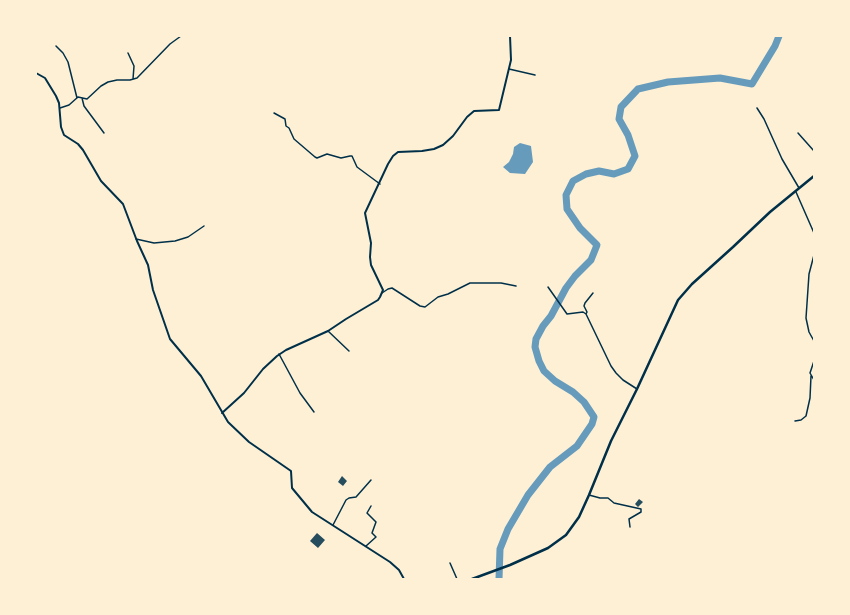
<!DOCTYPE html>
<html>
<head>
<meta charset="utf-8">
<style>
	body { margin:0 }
	#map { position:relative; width:850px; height:615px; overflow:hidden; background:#fdf0d5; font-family:"Playfair Display",serif }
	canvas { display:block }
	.frame { position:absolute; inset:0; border:37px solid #fdf0d5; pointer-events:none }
</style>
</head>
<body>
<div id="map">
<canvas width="850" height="615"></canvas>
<div class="frame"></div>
</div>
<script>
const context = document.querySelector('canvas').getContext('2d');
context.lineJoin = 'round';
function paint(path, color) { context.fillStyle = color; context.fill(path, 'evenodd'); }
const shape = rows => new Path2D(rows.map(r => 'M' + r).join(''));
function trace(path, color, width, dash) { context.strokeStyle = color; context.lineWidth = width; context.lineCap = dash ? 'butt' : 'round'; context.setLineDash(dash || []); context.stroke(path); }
const water = shape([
	[520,143,531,146,533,162,525,174,510,173,503,167,509,162,513,154,514,147]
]);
const river = shape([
	[499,579,500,549,508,529,528,495,550,467,577,446,592,424,594,417,584,402,573,392,555,381,544,371,539,361,535,347,536,339,543,326,551,316,566,288,575,276,591,260,597,245,580,228,567,209,566,195,573,181,586,174,599,171,614,174,628,169,635,156,628,135,619,119,621,107,638,89,668,82,720,78,752,84,775,46,779,36]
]);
const building = shape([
	[342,476,347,481,343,486,338,482],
	[639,499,643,502,638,507,635,504],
	[317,533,325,540,318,548,310,541]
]);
const minor = shape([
	[56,46,63,53,68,62,77,98],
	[128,53,134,66,133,79],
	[509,69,535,75],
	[82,98,84,106,104,133],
	[60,108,69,105,78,97,87,99,101,86,108,82,117,80,130,80,137,78,170,44,181,36],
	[757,108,764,119,782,159,799,188],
	[274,113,285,119,286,126,289,128,294,139,315,157,317,158,327,154,341,158,350,156,352,156,357,167,380,184],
	[798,133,814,151],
	[796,192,814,233],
	[136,239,154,243,175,241,188,237,204,226],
	[814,255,809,274,806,318,809,332,814,341],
	[548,287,567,314,583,312,586,314,611,366,616,373,623,380,637,389],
	[382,293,388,289,392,288,420,306,425,307,438,297,448,294,470,283,501,283,516,286],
	[586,314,587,312,584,306,585,303,593,293],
	[328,331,349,351],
	[279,354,300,393,314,412],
	[814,361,810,373,814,380],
	[795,421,801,420,806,416,810,398,811,376],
	[589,495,600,498,608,498,614,503,641,509,641,512,629,519,630,527],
	[333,525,346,500,349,498,356,497,371,480],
	[366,546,376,537,372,533,376,522,367,513,371,506],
	[450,563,457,579]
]);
const tertiary = shape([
	[36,73,45,78,56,96,59,103,61,127,64,135,78,144,83,150,101,181,123,204,137,241,148,265,153,290,170,339,201,376,228,422,249,442,291,471,292,488,312,512,390,562,399,570,404,579],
	[222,413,244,393,263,369,277,356,286,350,328,331,346,319,378,300,380,297,383,290,371,265,370,257,371,243,365,213,388,164,393,156,398,152,422,151,434,149,443,145,453,136,467,117,474,111,499,110,511,60,510,36]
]);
const primary = shape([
	[472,579,510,565,548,548,566,535,579,517,589,495,611,441,637,389,678,300,692,284,733,247,770,212,814,176]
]);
paint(water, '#669bbc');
trace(river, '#669bbc', 7);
paint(building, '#264d5e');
trace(minor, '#003049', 1.5);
trace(tertiary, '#003049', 2);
trace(primary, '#003049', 2.5);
</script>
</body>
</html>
